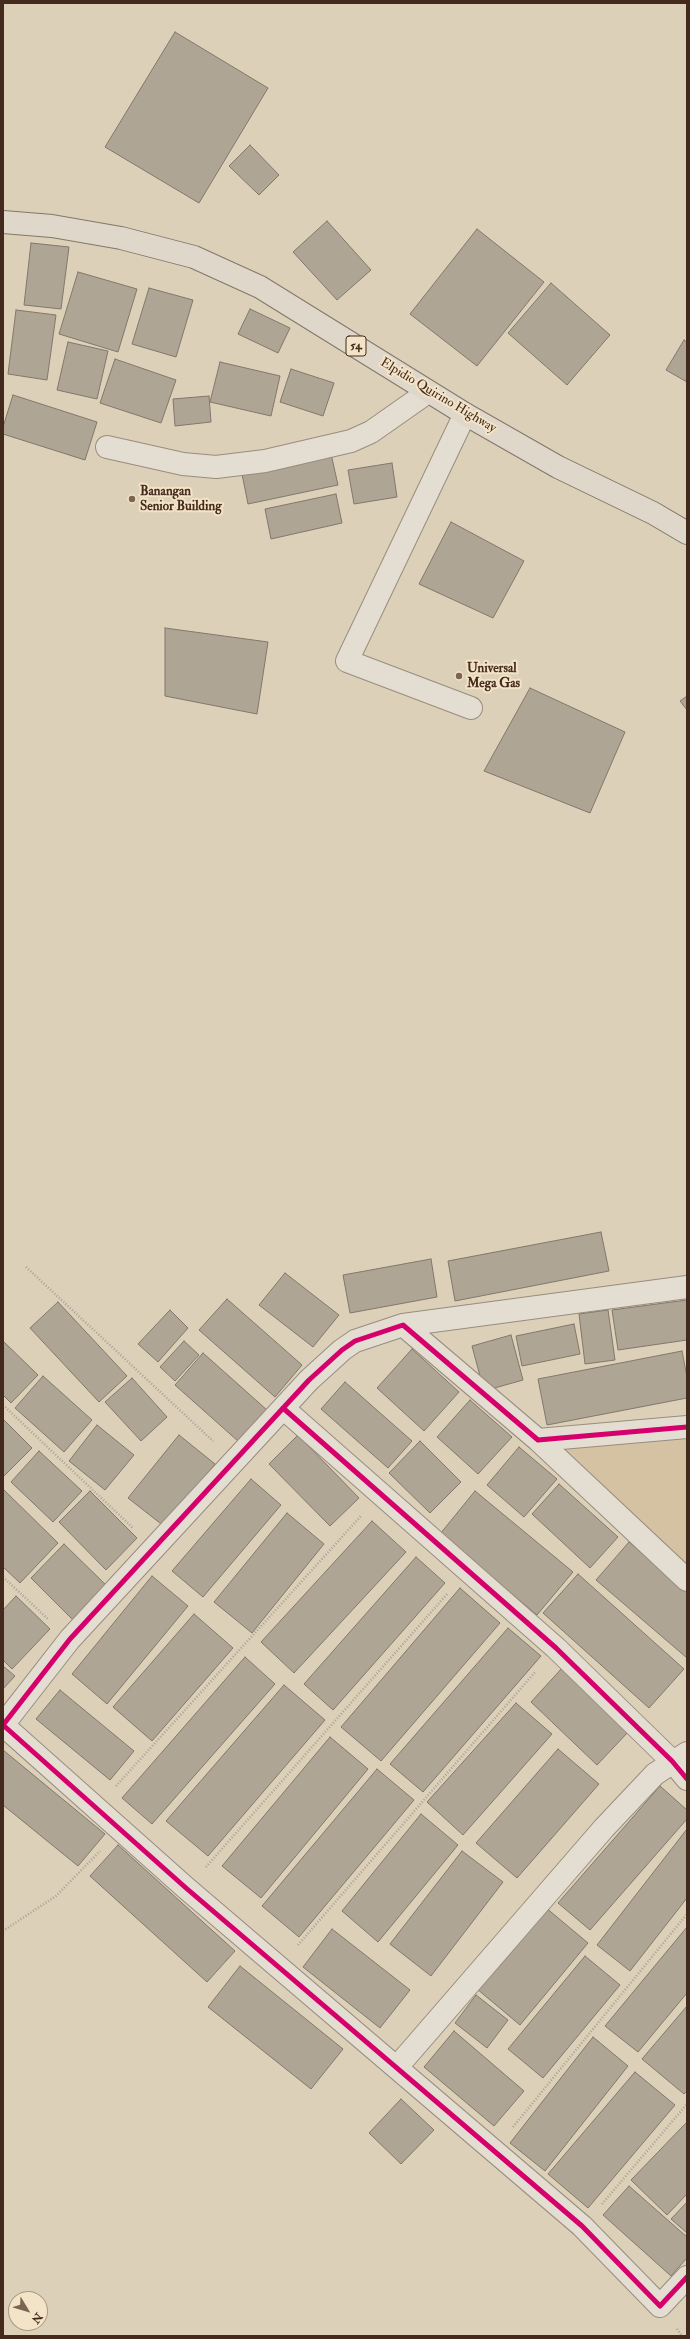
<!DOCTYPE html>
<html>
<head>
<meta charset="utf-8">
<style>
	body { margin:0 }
	#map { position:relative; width:690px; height:2339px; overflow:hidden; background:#ddd0b8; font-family:"IM FELL Double Pica",serif }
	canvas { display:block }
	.frame { position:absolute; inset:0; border:4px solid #442a1d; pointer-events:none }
	.north { position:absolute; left:8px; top:2291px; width:40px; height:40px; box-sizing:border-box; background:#f3e3c7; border:1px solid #ad9983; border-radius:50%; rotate:128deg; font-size:11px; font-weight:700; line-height:16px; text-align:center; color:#442a1d }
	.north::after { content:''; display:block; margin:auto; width:14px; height:18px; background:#7a6453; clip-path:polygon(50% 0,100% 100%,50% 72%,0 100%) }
</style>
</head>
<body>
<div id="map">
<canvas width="690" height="2339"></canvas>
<div class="frame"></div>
<div class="north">N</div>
</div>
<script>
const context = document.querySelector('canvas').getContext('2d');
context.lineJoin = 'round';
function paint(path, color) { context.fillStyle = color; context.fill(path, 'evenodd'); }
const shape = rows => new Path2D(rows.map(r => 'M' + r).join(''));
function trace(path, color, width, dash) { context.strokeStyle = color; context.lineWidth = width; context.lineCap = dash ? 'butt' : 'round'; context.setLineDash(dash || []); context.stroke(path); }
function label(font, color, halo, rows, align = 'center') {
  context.font = font + ' "IM FELL Double Pica",serif'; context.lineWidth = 4; context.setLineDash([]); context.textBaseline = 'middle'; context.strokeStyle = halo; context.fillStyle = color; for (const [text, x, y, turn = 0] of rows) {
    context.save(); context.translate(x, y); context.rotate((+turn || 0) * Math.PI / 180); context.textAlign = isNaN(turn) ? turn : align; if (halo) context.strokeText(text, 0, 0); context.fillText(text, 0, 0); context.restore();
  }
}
const green = shape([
	[687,1430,687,1575,539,1441]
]);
const building = shape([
	[175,32,268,88,199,203,105,147,175,32],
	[250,145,279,175,259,195,229,166,250,145],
	[327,221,371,270,337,300,293,252,327,221],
	[477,229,544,282,477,366,410,314,477,229],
	[31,243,69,247,61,309,24,305,31,243],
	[78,272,137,289,118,352,59,334,78,272],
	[551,283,610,335,567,385,508,333,551,283],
	[149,288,193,300,176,357,132,344,149,288],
	[250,309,290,328,278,353,238,334,250,309],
	[16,310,56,315,47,380,8,374,16,310],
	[684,340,687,342,687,382,666,370,684,340],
	[68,342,108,351,97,399,57,390,68,342],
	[115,359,176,380,161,423,100,403,115,359],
	[220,362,280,376,271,416,210,402,220,362],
	[291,369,334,383,323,416,280,402,291,369],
	[13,395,97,422,85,460,3,434,3,427,13,395],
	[209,396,211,422,175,426,173,399,209,396],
	[331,454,338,485,248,504,242,474,331,454],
	[392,463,397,497,354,504,348,470,392,463],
	[336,494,342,523,271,539,265,509,336,494],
	[451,522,524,561,493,618,419,584,451,522],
	[165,628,268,642,257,714,165,696,165,628],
	[530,688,625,732,590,813,484,771,530,688],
	[687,696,687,710,680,701,687,696],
	[601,1232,609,1271,455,1301,448,1261,601,1232],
	[431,1259,437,1297,350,1313,343,1275,431,1259],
	[285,1273,339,1315,313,1347,259,1305,285,1273],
	[227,1299,302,1365,275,1397,199,1330,227,1299],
	[687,1300,687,1340,618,1350,612,1310,687,1300],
	[58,1302,127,1376,99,1402,30,1328,58,1302],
	[170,1310,188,1328,158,1362,138,1344,170,1310],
	[608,1310,615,1360,585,1364,579,1314,608,1310],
	[574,1324,580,1354,522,1366,516,1336,574,1324],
	[511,1335,523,1380,484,1391,472,1346,511,1335],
	[3,1341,38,1375,11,1403,3,1395,3,1341],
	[184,1341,199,1355,175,1381,160,1367,184,1341],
	[412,1349,459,1392,424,1431,377,1388,412,1349],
	[682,1351,687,1377,687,1398,547,1425,538,1379,682,1351],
	[203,1353,267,1410,239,1442,175,1385,203,1353],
	[43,1376,92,1420,64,1452,15,1408,43,1376],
	[132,1378,167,1417,141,1441,105,1402,132,1378],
	[345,1382,412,1441,388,1468,321,1409,345,1382],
	[470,1400,512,1437,478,1474,437,1437,470,1400],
	[3,1419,32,1448,3,1477,3,1419],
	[97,1425,134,1455,105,1490,69,1461,97,1425],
	[179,1435,215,1464,165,1527,128,1498,179,1435],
	[298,1435,359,1498,330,1526,269,1464,298,1435],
	[420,1441,461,1482,430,1513,389,1473,420,1441],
	[519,1447,557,1479,524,1517,487,1485,519,1447],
	[39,1451,82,1491,53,1522,11,1482,39,1451],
	[251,1479,281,1505,203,1597,172,1571,251,1479],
	[559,1484,618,1537,590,1568,532,1514,559,1484],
	[3,1489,58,1543,20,1583,3,1567,3,1489],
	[90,1491,137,1538,106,1570,59,1522,90,1491],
	[475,1491,573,1572,537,1615,440,1534,475,1491],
	[287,1513,324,1544,252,1633,214,1602,287,1513],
	[372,1521,406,1552,294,1673,261,1642,372,1521],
	[629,1542,687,1592,687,1658,596,1580,629,1542],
	[64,1544,108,1587,74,1621,31,1578,64,1544],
	[416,1557,445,1583,333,1710,304,1684,416,1557],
	[578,1574,684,1669,649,1708,543,1613,578,1574],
	[152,1576,188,1606,107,1704,72,1674,152,1576],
	[460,1588,500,1623,381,1761,341,1727,460,1588],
	[16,1596,50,1629,12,1669,3,1660,3,1610,16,1596],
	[194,1614,233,1648,152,1741,113,1707,194,1614],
	[508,1628,541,1656,423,1792,390,1764,508,1628],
	[245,1657,275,1684,152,1824,122,1798,245,1657],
	[3,1666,15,1676,3,1689,3,1666],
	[563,1667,630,1730,597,1765,531,1702,563,1667],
	[284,1685,325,1720,208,1856,166,1821,284,1685],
	[60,1690,134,1751,110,1780,36,1719,60,1690],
	[516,1703,552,1734,463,1835,427,1802,516,1703],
	[330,1737,368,1769,261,1898,222,1866,330,1737],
	[558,1749,599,1784,517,1878,476,1843,558,1749],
	[3,1750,105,1834,78,1866,3,1805,3,1750],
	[377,1769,414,1800,299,1937,262,1906,377,1769],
	[660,1786,687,1810,687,1819,590,1930,558,1903,660,1786],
	[421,1814,458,1845,378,1942,342,1911,421,1814],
	[687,1829,687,1898,630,1971,597,1945,687,1829],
	[118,1845,235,1951,207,1982,90,1876,118,1845],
	[462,1851,503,1882,431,1976,390,1944,462,1851],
	[545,1907,588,1943,520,2025,477,1989,545,1907],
	[687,1927,687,1993,638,2052,605,2026,687,1927],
	[332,1929,410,1990,380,2028,303,1967,332,1929],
	[585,1956,620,1985,543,2078,508,2049,585,1956],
	[240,1966,343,2049,311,2089,208,2007,240,1966],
	[476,1995,508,2020,487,2048,455,2023,476,1995],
	[687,2006,687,2091,684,2094,642,2059,687,2006],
	[454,2031,524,2091,494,2126,424,2067,454,2031],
	[593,2037,628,2066,545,2171,510,2143,593,2037],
	[635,2072,675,2105,588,2208,548,2174,635,2072],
	[401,2099,434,2130,401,2164,369,2133,401,2099],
	[687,2122,687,2194,667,2215,631,2180,687,2122],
	[629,2186,687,2237,687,2258,671,2276,603,2215,629,2186],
	[687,2202,687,2233,671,2219,687,2202]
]);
const path = shape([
	[26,1267,213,1441],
	[3,1405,133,1528],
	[3,1577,48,1619],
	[116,1786,361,1516],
	[206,1867,448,1593],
	[3,1931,56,1896,100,1851],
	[298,1945,536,1671],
	[513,2127,687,1914],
	[602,2204,687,2104],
	[677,2329,682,2336]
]);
const minor = shape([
	[465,414,347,661,471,708],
	[107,447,183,464,216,467,265,461,351,441,371,432,428,392],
	[403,1325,687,1287],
	[283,1408,556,1648,672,1761,687,1779],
	[687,1427,538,1440,403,1325,355,1341,342,1350,309,1380,70,1639,3,1725,186,1888,582,2226,660,2306,687,2277],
	[538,1440,687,1580],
	[397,2067,604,1828,655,1774,687,1753]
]);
const highway = shape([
	[3,222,52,226,121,238,194,257,260,287,465,414,558,467,653,513,687,533]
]);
const cycleway = shape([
	[283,1408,556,1648,672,1761,687,1779],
	[687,1427,538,1440,403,1325,355,1341,342,1350,309,1380,70,1639,3,1725,186,1888,582,2226,660,2306,687,2277]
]);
const markers = [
	[132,499,4,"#7a6453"],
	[459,676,4,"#7a6453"]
];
const shields = [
	[356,346,20]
];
const shieldNames = [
	["54",356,346]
];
const streetNames = [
	["Elpidio Quirino Highway",438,396,31]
];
const poiNames = [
	["Banangan",140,492],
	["Senior Building",140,507],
	["Universal",467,669],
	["Mega Gas",467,684]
];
paint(green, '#d5c2a3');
paint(building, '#afa594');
trace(building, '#82776a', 1);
trace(minor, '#988d7e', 24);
trace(highway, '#82776a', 24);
trace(path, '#a8a097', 2.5, [1, 2]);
trace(minor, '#e4ddd1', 22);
trace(highway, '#dfd7c9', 22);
trace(cycleway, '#d6006c', 5);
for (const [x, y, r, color] of markers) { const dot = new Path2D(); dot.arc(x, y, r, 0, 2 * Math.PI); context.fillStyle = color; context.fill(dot); trace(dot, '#f3e3c7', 1.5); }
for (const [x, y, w] of shields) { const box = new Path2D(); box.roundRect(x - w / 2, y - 10, w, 20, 3); context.fillStyle = '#f3e3c7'; context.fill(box); trace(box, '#442a1d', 1); }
label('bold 12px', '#442a1d', null, shieldNames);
label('13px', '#442a1d', '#f3e3c7', streetNames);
label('bold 13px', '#442a1d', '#f3e3c7', poiNames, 'left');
</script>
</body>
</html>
